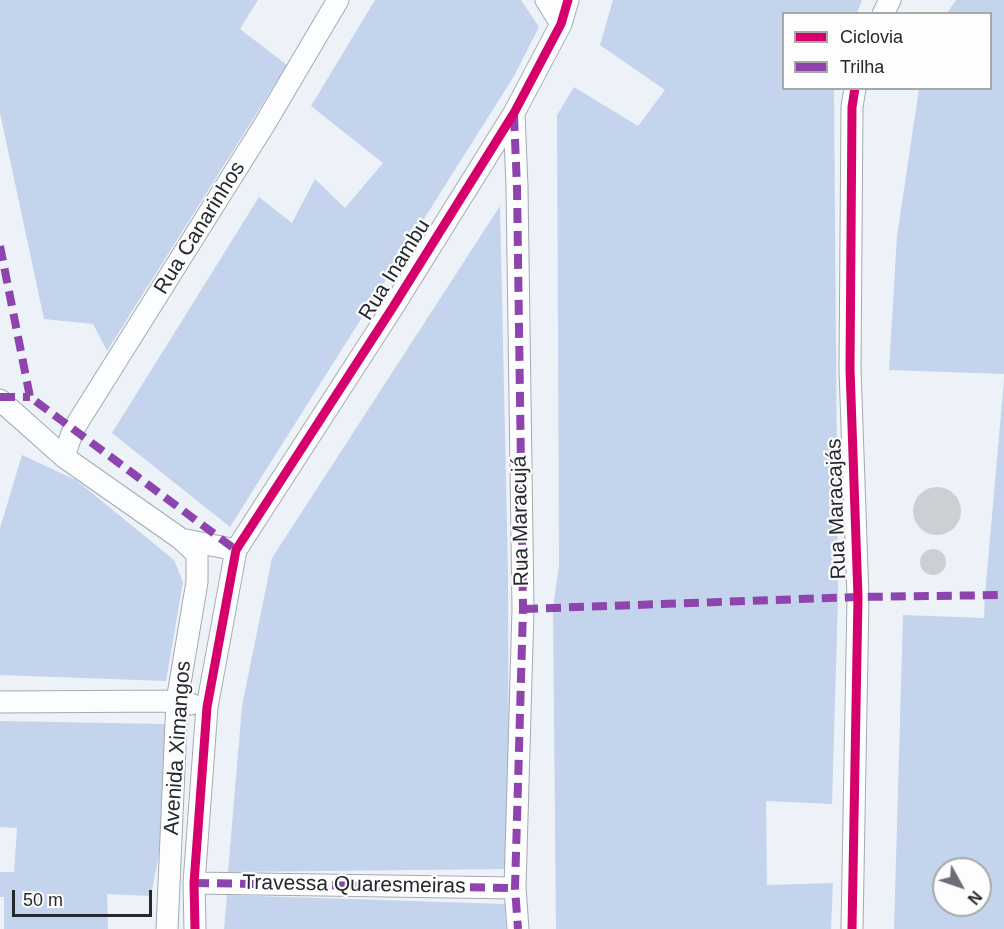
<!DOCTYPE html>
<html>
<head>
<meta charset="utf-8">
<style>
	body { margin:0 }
	#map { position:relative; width:1004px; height:929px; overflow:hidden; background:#edf2f8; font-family:Arial,sans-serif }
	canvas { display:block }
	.legend { position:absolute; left:782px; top:12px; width:210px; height:78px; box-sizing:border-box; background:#fdfdfd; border:2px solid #a7a8aa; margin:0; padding:8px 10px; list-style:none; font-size:18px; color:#25292e }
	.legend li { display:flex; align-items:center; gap:12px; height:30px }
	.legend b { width:30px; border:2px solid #a7a8aa }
	.north { position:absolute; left:932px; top:857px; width:60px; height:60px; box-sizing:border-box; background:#fdfdfd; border:2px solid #a7a8aa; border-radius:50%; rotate:130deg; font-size:16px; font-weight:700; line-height:24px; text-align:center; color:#25292e }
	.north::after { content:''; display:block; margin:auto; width:21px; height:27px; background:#6b6f75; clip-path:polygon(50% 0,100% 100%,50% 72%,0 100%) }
	.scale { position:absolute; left:12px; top:890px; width:140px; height:27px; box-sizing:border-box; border:3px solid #25292e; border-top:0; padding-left:8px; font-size:18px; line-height:21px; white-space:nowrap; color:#25292e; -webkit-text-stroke:4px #fdfdfd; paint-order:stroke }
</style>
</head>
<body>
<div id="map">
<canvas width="1004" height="929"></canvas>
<ul class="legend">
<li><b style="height:8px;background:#d6006c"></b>Ciclovia</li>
<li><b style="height:8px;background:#8e44ad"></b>Trilha</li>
</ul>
<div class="north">N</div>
<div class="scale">50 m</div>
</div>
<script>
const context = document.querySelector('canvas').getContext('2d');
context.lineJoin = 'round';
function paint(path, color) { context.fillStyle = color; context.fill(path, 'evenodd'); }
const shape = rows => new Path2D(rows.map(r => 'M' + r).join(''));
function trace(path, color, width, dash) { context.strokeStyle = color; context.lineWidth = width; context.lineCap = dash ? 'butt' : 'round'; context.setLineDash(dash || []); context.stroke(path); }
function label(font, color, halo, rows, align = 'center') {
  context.font = font + ' Arial,sans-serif'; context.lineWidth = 4.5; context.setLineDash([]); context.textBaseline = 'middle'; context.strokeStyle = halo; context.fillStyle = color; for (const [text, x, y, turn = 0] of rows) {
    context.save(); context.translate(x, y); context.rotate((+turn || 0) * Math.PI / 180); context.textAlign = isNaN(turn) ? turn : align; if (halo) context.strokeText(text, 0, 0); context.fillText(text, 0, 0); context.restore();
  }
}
const forest = shape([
	[0,0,258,0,240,29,287,65,107,351,93,324,44,319,0,113],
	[375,0,521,0,539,27,514,76,230,527,112,433,259,197,292,223,315,179,345,208,383,163,311,106],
	[613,0,862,0,857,13,784,14,784,88,834,89,838,598,832,804,766,801,767,885,833,883,831,929,556,929,553,608,559,565,557,115,574,87,638,126,665,90,600,45],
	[956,0,1004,0,1004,374,889,370,897,236,919,89,990,88,990,14,947,13],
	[500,206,508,570,509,869,228,872,242,706,272,558],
	[1004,379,1004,929,894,929,903,615,984,618,985,595],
	[944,869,980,869,980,905,944,905],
	[22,455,76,480,174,560,183,582,166,681,0,675,0,528],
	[0,721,165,724,161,843,151,896,107,894,108,929,4,929,4,897,0,897,0,872,14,872,17,828,0,827],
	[227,895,505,904,506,929,224,929]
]);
const building = shape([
	'913 511a24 24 0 1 1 48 0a24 24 0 1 1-48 0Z',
	'920 562a13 13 0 1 1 26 0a13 13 0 1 1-26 0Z'
]);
const minor = shape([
	[546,0,561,24],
	[883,14,890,0],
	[514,113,517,187,523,609,515,888,518,929],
	[0,400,64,457,181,539,236,550],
	[64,457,73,430,266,122,338,0],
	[0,702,177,701,191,704],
	[194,883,515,888],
	[167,929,177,701,197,582,197,554,181,539],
	[195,929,194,883,207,707,236,550,393,307,514,113,561,24,568,0],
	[852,929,858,597,850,369,852,107,855,88]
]);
const quiet = shape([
	[514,116,517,187,523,609,515,888,518,929],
	[0,246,30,397,236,550],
	[0,397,30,397],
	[523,609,858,597,1004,595],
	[194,883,515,888]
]);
const cycleway = shape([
	[195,929,194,883,207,707,236,550,393,307,514,113,561,24,568,0],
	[852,929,858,597,850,369,852,107,855,88]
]);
const streetNames = [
	["Rua Canarinhos",200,228,-58],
	["Rua Inambu",395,270,-58],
	["Rua Maracajás",837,509,-92],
	["Rua Maracujá",521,521,-91],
	["Avenida Ximangos",178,748,-86],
	["Travessa Quaresmeiras",354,885,1]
];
paint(forest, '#c4d4ec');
paint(building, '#cbd0d5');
trace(minor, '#a6aaaf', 23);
trace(minor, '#fcfdfe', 21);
trace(quiet, '#8e44ad', 8, [15, 8]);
trace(cycleway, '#d6006c', 9);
label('21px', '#25292e', '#fdfdfd', streetNames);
</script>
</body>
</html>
